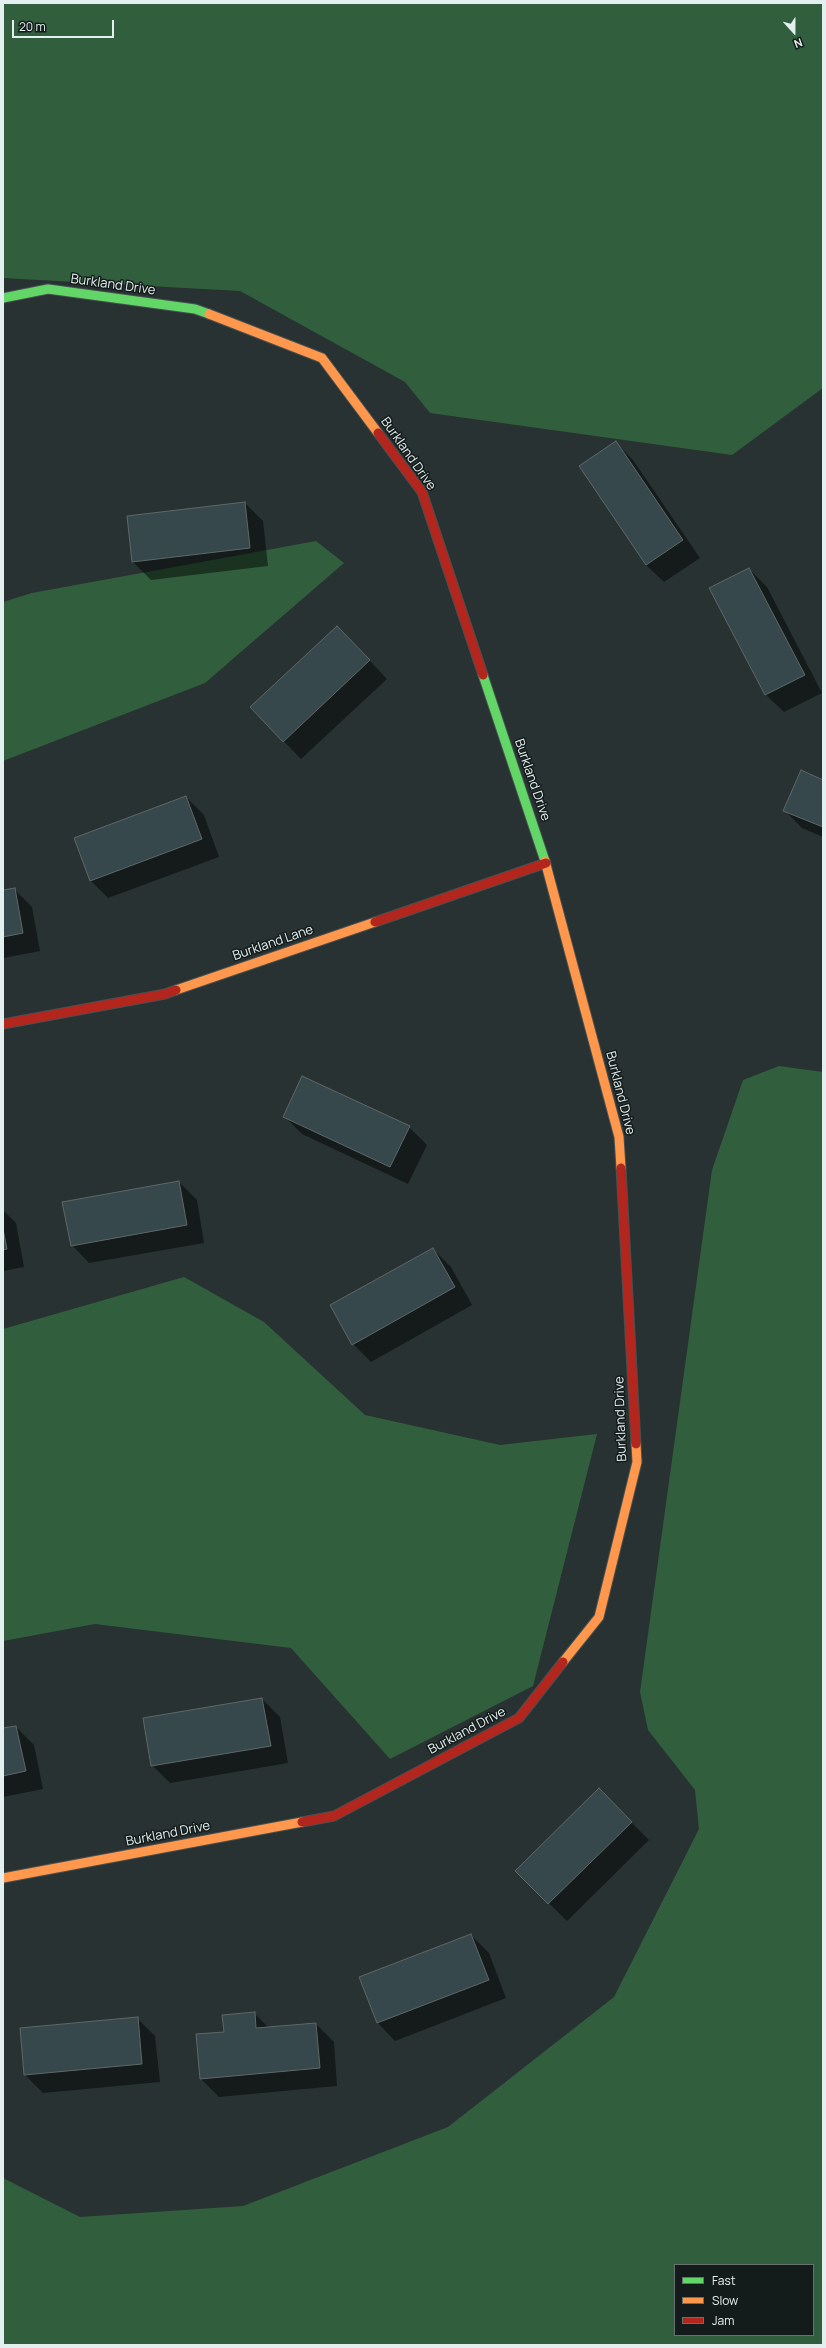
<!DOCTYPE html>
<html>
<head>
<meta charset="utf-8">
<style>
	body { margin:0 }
	#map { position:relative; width:826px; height:2348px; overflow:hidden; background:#283232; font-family:Manrope,sans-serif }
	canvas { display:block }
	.frame { position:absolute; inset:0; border:4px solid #e4efef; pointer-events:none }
	.legend { position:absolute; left:674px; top:2264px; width:140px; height:72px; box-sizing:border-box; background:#141c1b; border:1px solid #677070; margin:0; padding:5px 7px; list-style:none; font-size:12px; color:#e4efef }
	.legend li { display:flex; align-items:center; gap:8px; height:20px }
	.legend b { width:20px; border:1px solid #677070 }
	.north { position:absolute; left:774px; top:12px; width:40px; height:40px; -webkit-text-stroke:3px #141c1b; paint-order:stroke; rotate:159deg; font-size:11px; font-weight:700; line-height:16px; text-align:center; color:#e4efef }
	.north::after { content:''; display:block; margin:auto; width:14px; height:18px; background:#e4efef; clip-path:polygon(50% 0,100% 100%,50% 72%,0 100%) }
	.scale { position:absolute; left:12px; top:20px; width:102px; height:18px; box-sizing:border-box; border:2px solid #e4efef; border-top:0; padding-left:5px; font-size:12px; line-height:14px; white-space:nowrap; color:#e4efef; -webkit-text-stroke:3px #141c1b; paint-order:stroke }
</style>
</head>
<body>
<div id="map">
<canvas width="826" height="2348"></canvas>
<div class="frame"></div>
<ul class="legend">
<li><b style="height:5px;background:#63d668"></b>Fast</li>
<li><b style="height:5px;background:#ff974d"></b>Slow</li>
<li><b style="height:5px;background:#b3261e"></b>Jam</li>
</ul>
<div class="north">N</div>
<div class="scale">20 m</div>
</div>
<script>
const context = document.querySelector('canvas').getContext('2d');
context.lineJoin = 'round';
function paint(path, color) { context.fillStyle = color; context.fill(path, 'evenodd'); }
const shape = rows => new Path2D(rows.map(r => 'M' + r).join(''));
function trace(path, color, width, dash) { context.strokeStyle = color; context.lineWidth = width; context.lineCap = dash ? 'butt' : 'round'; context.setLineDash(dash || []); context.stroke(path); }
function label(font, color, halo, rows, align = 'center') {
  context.font = font + ' Manrope,sans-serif'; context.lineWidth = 3; context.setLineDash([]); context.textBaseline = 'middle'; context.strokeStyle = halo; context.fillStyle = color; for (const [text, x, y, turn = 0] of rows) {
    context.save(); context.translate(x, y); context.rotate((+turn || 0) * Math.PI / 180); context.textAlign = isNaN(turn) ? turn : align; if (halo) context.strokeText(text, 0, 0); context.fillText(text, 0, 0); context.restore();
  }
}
const green = shape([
	[3,3,823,3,823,388,732,455,430,413,405,382,240,291,3,278],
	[316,541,344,563,205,683,3,761,3,602,32,593],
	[779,1066,823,1072,823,2345,3,2345,3,2178,80,2217,243,2206,448,2127,614,1997,699,1829,695,1790,648,1730,640,1692,712,1170,743,1080],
	[675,2265,813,2265,813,2335,675,2335],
	[184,1277,264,1322,365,1415,500,1445,597,1434,533,1686,390,1759,291,1648,95,1624,3,1641,3,1329]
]);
const shadow = shape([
	[615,442,633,460,700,558,664,582,646,565],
	[245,503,263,521,268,566,151,580,133,562],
	[749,569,767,587,822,693,784,712,766,695,711,588],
	[355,645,387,679,301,759,251,707],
	[823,781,823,837,802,828,785,811],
	[186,797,204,815,219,857,108,898,90,880],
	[14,889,32,907,40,951,3,958,3,891],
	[284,1116,409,1127,427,1145,408,1184,302,1134],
	[179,1182,197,1200,204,1243,89,1263,72,1245],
	[3,1210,16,1223,24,1267,3,1271],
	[433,1249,451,1267,472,1305,371,1362,353,1344],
	[262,1699,280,1717,288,1763,170,1783,152,1765],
	[16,1727,34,1745,43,1789,3,1797,3,1729],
	[599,1790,649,1840,567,1921,516,1871],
	[471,1935,489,1953,506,1998,395,2041,378,2023,360,1978],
	[254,2013,269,2028,316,2024,334,2042,337,2086,219,2097,201,2079,225,2033],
	[137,2018,155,2036,160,2082,43,2093,25,2075]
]);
const building = shape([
	[616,441,683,540,646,565,579,466,616,441],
	[245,502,250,548,132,562,127,516,245,502],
	[749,568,805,675,765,695,709,588,749,568],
	[337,626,370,660,283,742,250,707,337,626],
	[801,770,823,780,823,827,783,811,801,770],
	[186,796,202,839,90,881,74,838,186,796],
	[15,888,23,933,3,937,3,890,15,888],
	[302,1076,410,1126,390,1167,283,1117,302,1076],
	[179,1181,187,1225,71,1246,62,1202,179,1181],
	[3,1229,7,1249,3,1250,3,1229],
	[433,1248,455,1287,352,1345,330,1305,433,1248],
	[262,1698,271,1746,151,1766,143,1718,262,1698],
	[16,1726,26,1771,3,1776,3,1728,16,1726],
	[599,1788,632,1822,548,1904,515,1871,599,1788],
	[471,1934,489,1980,377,2023,359,1977,471,1934],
	[255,2012,256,2028,316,2023,320,2068,200,2079,196,2034,224,2032,222,2015,255,2012],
	[138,2017,142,2064,24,2075,20,2028,138,2017]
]);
const fast = shape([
	[3,298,48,289,195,309,209,314],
	[483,675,545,861]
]);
const slow = shape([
	[209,314,322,358,378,433],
	[545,861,619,1137,621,1168],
	[176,990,375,922],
	[563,1662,599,1617,637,1462,636,1444],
	[3,1878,302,1822]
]);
const jam = shape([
	[378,433,422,492,483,675],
	[375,922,546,863],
	[3,1024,165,994,176,990],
	[621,1168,636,1444],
	[302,1822,334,1816,519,1718,563,1662]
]);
const streetNames = [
	["Burkland Drive",113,285,8],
	["Burkland Drive",408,454,55],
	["Burkland Drive",532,780,71],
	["Burkland Lane",273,943,-19],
	["Burkland Drive",620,1093,76],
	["Burkland Drive",621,1419,-92],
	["Burkland Drive",467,1731,-28],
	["Burkland Drive",168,1834,-11]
];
paint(green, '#315f3d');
paint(shadow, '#0007');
paint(building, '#36484c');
trace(building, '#5f6768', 1);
trace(fast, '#485050', 11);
trace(slow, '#485050', 11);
trace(jam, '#485050', 11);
trace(fast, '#63d668', 9);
trace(slow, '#ff974d', 9);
trace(jam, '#b3261e', 9);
label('13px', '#e4efef', '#141c1b', streetNames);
</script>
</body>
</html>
